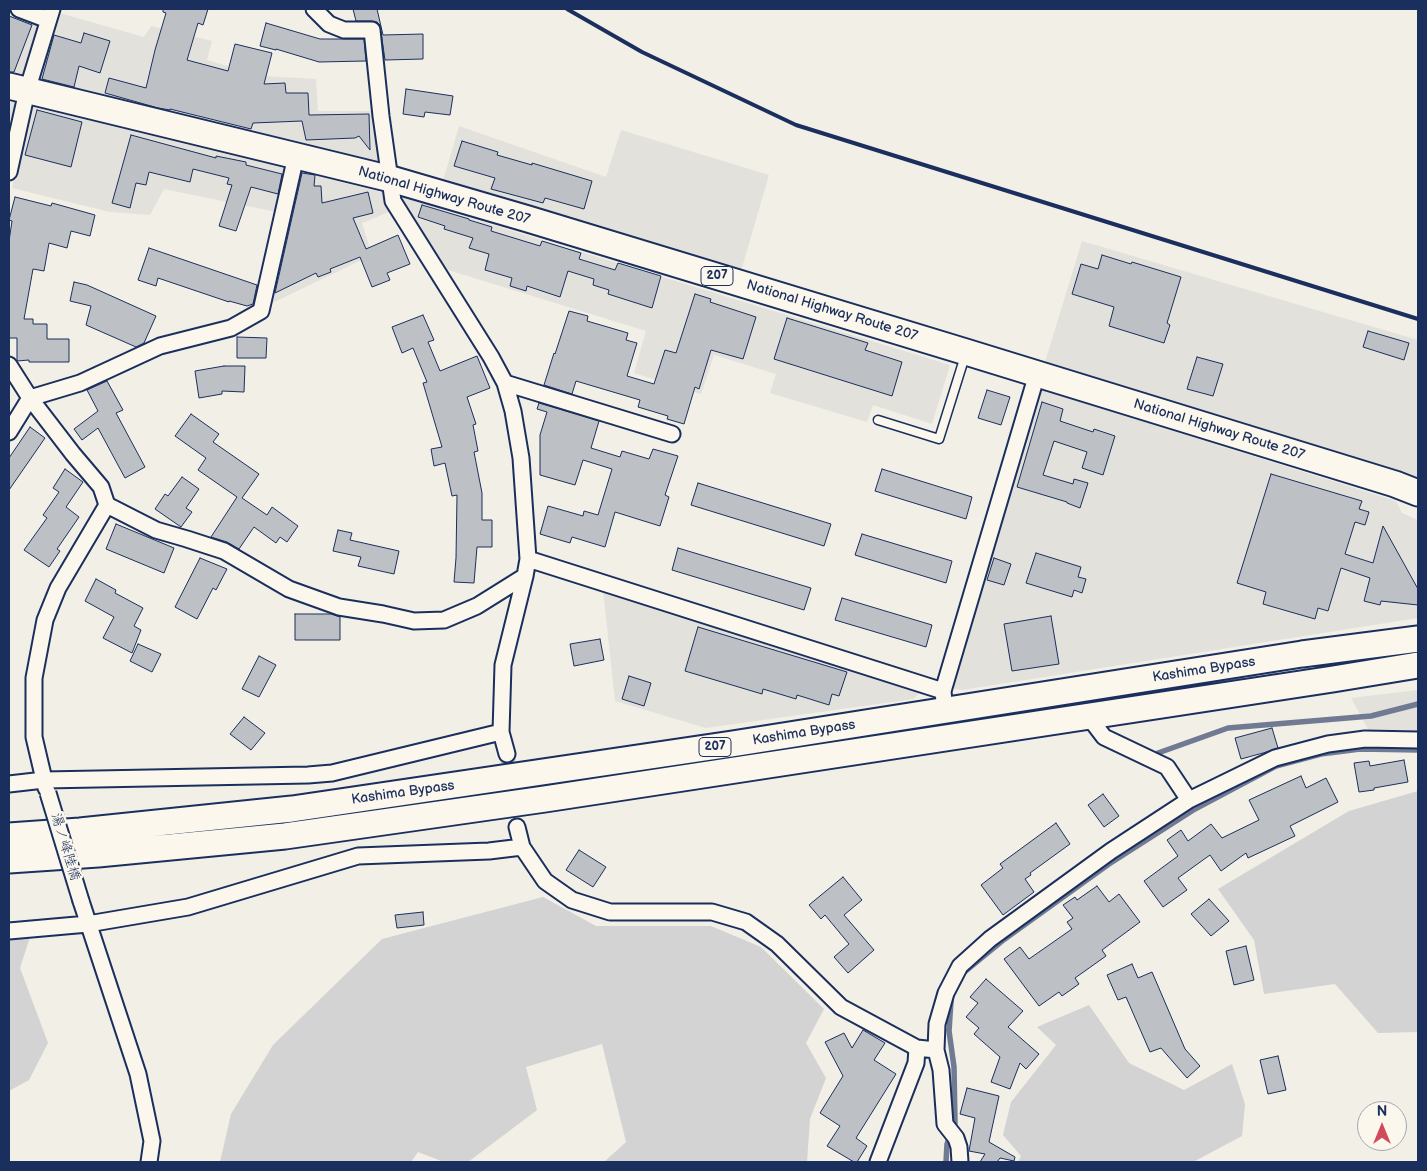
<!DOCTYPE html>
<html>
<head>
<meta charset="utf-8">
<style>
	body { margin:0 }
	#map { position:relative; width:1427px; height:1171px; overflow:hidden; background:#f2efe6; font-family:"Balsamiq Sans",sans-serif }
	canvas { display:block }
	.frame { position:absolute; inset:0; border:10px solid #1b2f5e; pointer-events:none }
	.north { position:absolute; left:1357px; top:1101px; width:50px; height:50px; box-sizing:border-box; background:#fbf7ec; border:1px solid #a1a7b3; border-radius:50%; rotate:0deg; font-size:14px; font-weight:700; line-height:20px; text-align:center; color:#1b2f5e }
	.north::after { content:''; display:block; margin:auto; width:18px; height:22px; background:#d1495b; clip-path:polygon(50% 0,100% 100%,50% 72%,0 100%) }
</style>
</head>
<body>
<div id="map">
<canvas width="1427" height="1171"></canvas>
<div class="frame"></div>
<div class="north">N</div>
</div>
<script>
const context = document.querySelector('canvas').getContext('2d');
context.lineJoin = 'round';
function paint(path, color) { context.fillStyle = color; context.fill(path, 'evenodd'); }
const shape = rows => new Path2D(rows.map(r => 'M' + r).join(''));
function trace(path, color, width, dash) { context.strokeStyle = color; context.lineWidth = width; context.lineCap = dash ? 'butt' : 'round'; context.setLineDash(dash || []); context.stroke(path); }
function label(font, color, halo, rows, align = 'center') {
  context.font = font + ' "Balsamiq Sans","Klee One",sans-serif'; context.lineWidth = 5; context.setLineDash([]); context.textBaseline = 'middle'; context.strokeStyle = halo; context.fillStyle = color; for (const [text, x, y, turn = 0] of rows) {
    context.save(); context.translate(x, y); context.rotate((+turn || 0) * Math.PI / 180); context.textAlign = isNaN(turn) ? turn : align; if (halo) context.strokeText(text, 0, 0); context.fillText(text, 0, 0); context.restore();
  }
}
const built = shape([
	[9,11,50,27,56,12,144,37,151,26,212,41,207,60,261,76,316,79,318,111,386,111,394,167,9,75],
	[9,101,398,196,950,365,932,424,873,405,867,422,770,393,776,374,714,355,701,394,634,373,646,331,448,270,401,207,362,223,372,255,268,305,286,214,164,189,150,215,110,212,12,188,14,180,9,178],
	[459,126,606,177,621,130,769,175,741,271,443,181],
	[1082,241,1418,340,1418,478,1045,362],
	[1039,389,1396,501,1402,513,1418,520,1418,618,962,690,950,688],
	[603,590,923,690,913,699,706,728,615,701],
	[1418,690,1418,735,1370,733,1351,698]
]);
const green = shape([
	[1418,791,1418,1032,1378,1033,1335,984,1264,994,1254,940,1218,889,1349,811],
	[543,897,596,926,711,926,761,947,824,1009,806,1043,826,1078,810,1119,807,1162,604,1162,626,1142,602,1044,526,1067,537,1110,468,1162,444,1162,418,1152,411,1162,220,1162,231,1114,273,1045,382,939],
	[30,937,20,968,48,1043,29,1080,9,1091,9,940],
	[1089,1005,1129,1063,1184,1090,1232,1064,1245,1104,1242,1136,1193,1162,1018,1162,1021,1156,1003,1135,1011,1102,1056,1045,1037,1027]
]);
const stream = shape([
	[1158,753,1228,728,1371,716,1418,704],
	[963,973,1002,941,1109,864,1195,809,1276,766,1321,754,1360,749,1418,750],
	[946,1162,947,1144,955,1123,954,1067,949,1031,951,1001]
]);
const building = shape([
	[163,9,208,9,203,25,198,23,187,60,228,71,235,44,272,53,264,84,285,83,286,93,308,93,309,115,369,114,370,150,359,136,355,138,306,140,302,121,253,123,251,129,170,109,170,110,158,108,105,93,109,78,146,88,155,50,166,13,163,12,163,9],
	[353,9,377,9,383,35,423,34,423,59,385,60,380,25,377,22,372,21,356,21,353,9],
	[9,16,32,25,14,72,9,72,9,16],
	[266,23,320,39,364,39,366,61,319,62,276,49,276,50,260,46,266,23],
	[84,33,110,41,100,73,79,66,74,87,42,79,54,35,81,43,84,33],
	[406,89,453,96,450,115,425,112,424,117,403,114,406,89],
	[37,110,82,122,71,167,25,155,37,110],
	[131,135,216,158,216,156,246,162,246,165,282,174,278,194,251,187,236,231,219,226,232,185,227,184,229,178,193,169,190,182,149,172,146,185,136,183,130,208,112,203,131,135],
	[462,141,498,152,497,155,532,165,532,163,592,181,584,209,545,198,543,203,491,189,495,178,454,166,462,141],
	[302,173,315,175,314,186,321,186,322,203,368,192,373,213,353,218,366,249,398,235,410,264,387,273,390,280,372,287,360,257,330,269,331,272,318,277,316,273,275,293,302,173],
	[15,197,51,206,52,203,95,215,90,236,71,231,67,248,49,243,44,271,33,269,24,319,33,319,33,324,47,324,47,339,69,339,69,362,29,362,29,360,17,361,17,338,9,338,9,241,12,221,9,220,15,197],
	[422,205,469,219,469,220,492,227,491,231,540,246,542,241,581,253,579,259,615,270,618,263,661,276,652,308,608,294,609,290,593,285,594,279,568,271,560,297,527,286,526,291,510,286,512,278,485,270,489,254,469,248,473,238,444,229,445,226,418,217,422,205],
	[149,248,257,285,253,304,247,306,229,301,229,302,158,278,156,286,138,280,149,248],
	[1102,255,1131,264,1132,262,1181,277,1167,323,1170,325,1164,343,1109,326,1114,307,1072,294,1081,264,1098,269,1102,255],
	[74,282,87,285,156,316,144,343,136,347,86,325,91,306,70,301,74,282],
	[695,294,711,299,710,302,756,317,743,359,711,350,699,389,695,387,684,424,667,419,668,416,638,407,640,400,576,381,572,394,544,385,554,353,555,354,569,311,588,316,587,321,628,333,626,340,637,343,627,376,654,384,665,350,676,353,695,294],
	[423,315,434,340,428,342,440,371,477,356,490,388,467,397,476,424,473,425,478,451,474,452,482,493,482,520,492,520,492,547,477,547,474,583,454,582,456,558,457,495,452,496,445,463,434,466,431,449,442,447,423,383,427,382,413,348,402,353,392,327,423,315],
	[787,318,868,343,865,350,902,362,892,396,774,359,787,318],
	[1368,331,1409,343,1404,360,1363,347,1368,331],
	[237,337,267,338,266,358,237,358,237,337],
	[1197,357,1223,364,1213,396,1187,389,1197,357],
	[224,366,245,366,244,392,222,391,222,394,199,398,195,371,224,366],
	[107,381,123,410,116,413,145,467,125,478,98,428,82,440,74,429,98,411,87,390,107,381],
	[987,390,1010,397,1001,425,978,418,987,390],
	[1042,402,1063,409,1060,421,1093,432,1094,429,1115,436,1103,475,1082,468,1087,452,1054,441,1043,475,1073,484,1074,479,1088,483,1080,508,1067,503,1067,502,1017,487,1042,402],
	[539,403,599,421,591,448,620,457,622,451,649,459,653,449,678,456,665,495,669,497,660,526,615,512,605,547,572,537,570,543,540,534,548,506,583,516,584,511,598,515,612,469,583,460,575,485,540,475,540,435,547,412,537,409,539,403],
	[191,414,219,434,213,442,259,474,242,498,267,515,272,507,298,526,287,542,280,537,276,543,254,527,239,549,227,542,211,537,237,497,198,470,206,458,175,436,191,414],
	[30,427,45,438,9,490,9,458,30,427],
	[65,469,83,482,66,507,79,517,57,549,60,551,49,567,24,550,47,518,43,515,59,492,53,488,65,469],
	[882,469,972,497,966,519,875,491,882,469],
	[1271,474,1362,501,1359,509,1369,512,1365,525,1355,522,1345,554,1373,563,1383,526,1418,589,1418,605,1381,601,1380,605,1364,601,1370,578,1341,568,1328,611,1318,608,1315,619,1263,604,1266,592,1237,583,1271,474],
	[182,477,199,489,186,508,192,512,181,527,155,509,165,494,168,496,182,477],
	[698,483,831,524,824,546,691,505,698,483],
	[116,524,174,548,164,573,106,549,116,524],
	[338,530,352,533,350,540,399,551,394,574,358,566,361,557,333,551,338,530],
	[862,534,952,561,946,583,855,555,862,534],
	[678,548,811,588,804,610,672,570,678,548],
	[1036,553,1081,567,1078,577,1086,579,1082,593,1074,590,1072,597,1026,583,1036,553],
	[200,558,227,569,216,590,213,588,197,619,175,607,200,558],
	[994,558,1011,564,1004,585,987,580,994,558],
	[96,579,116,590,115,593,143,608,134,626,141,630,132,653,103,638,114,617,85,601,96,579],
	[842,598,932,625,926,647,835,620,842,598],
	[295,614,331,614,340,617,340,640,295,640,295,614],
	[1051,616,1059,664,1012,671,1004,624,1051,616],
	[698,627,847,672,839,696,832,694,829,705,797,695,796,699,763,689,762,694,685,671,698,627],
	[600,639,604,660,574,666,570,644,600,639],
	[138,644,161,654,152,672,130,661,138,644],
	[259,656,276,665,259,697,242,689,259,656],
	[629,676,651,683,644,706,622,699,629,676],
	[244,717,265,733,251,750,230,734,244,717],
	[1272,728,1278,748,1263,753,1241,759,1235,738,1272,728],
	[1404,760,1408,782,1374,788,1374,790,1359,792,1354,763,1369,761,1370,766,1404,760],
	[1301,776,1306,788,1326,778,1338,802,1290,826,1295,836,1248,858,1246,853,1221,871,1210,855,1178,878,1187,890,1163,907,1144,881,1178,856,1167,840,1181,830,1188,841,1211,824,1222,838,1259,820,1249,800,1301,776],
	[1103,794,1119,816,1104,827,1088,805,1103,794],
	[1056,823,1070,844,1030,873,1031,875,1025,879,1034,892,1003,915,981,885,1003,868,1000,864,1056,823],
	[579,850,606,867,593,887,566,870,579,850],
	[843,877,862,900,844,915,874,950,848,973,834,957,849,944,825,915,821,919,809,905,843,877],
	[1097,886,1109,902,1119,894,1140,922,1102,950,1106,956,1075,978,1079,984,1062,996,1059,992,1039,1006,1004,959,1020,947,1029,959,1072,929,1067,922,1073,918,1063,905,1075,897,1077,900,1097,886],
	[1209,899,1229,921,1211,936,1191,914,1209,899],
	[423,912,424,925,397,928,395,915,423,912],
	[1246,946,1254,980,1234,985,1226,951,1246,946],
	[1132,964,1138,978,1152,972,1185,1049,1200,1066,1187,1078,1161,1048,1150,1052,1126,997,1118,1000,1107,975,1132,964],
	[986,979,1023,1011,1008,1027,1039,1054,1026,1069,1020,1063,1010,1089,991,1082,1000,1057,974,1034,979,1028,966,1017,978,1003,970,997,986,979],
	[863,1030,885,1043,874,1060,896,1074,856,1138,867,1146,857,1162,854,1162,827,1146,840,1126,820,1113,843,1076,825,1042,844,1033,852,1048,863,1030],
	[1278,1056,1286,1090,1268,1094,1260,1060,1278,1056],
	[967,1088,999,1096,989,1142,1015,1157,1014,1161,1000,1158,997,1162,980,1162,985,1154,969,1151,975,1118,960,1114,967,1088]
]);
const minorTunnel = shape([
	[507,754,517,827]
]);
const service = shape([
	[878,420,939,439,965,356]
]);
const minor = shape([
	[19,9,48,20],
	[314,9,329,24,344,30,372,30,381,116,393,201,491,357,505,383,513,411,521,458,528,559,525,576,503,665,501,732,507,754],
	[9,172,27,91,52,9],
	[9,365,30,398,73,454,101,487,107,505,156,530,187,539,224,551,289,589,339,607,383,614,414,621,444,620,477,606,525,576],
	[505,383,672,434],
	[9,432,30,398,80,383,160,346,231,328,261,311,296,156],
	[528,559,943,691],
	[944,702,943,691,1037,374],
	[1088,716,1104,737,1167,767,1189,800],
	[9,784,44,780,308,775,332,773,501,732],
	[46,788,34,737,34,678,45,620,58,588,107,505],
	[517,827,522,847,545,881,572,900,610,912,712,912,746,922,777,944,841,1007,917,1048,936,1050],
	[81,901,138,1074,152,1141,149,1162],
	[9,931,88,924,188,907,358,856,489,851,522,847],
	[878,1162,916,1063,917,1048],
	[960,1162,959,1147,956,1138,945,1124,941,1070,936,1050,937,1024,946,993,960,966,990,939,1111,851,1189,800,1275,758,1328,744,1365,739,1418,740]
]);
const trunk = shape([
	[9,86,391,179,528,219,966,352,1395,484,1418,493],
	[9,836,80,831,292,809,732,744,1302,654,1418,639],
	[9,860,98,854,285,836,545,799,1333,679,1418,665]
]);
const rail = shape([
	[567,9,642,52,796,125,1418,319]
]);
const minorBridge = shape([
	[48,793,81,901]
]);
const shields = [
	[717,276,32],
	[715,747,32]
];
const shieldNames = [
	["207",717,276],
	["207",715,747]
];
const streetNames = [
	["National Highway Route 207",444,196,16],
	["National Highway Route 207",832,311,17],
	["National Highway Route 207",1219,430,17],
	["Kashima Bypass",1204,670,-9],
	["Kashima Bypass",804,733,-9],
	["Kashima Bypass",403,793,-8],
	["湯ノ峰陸橋",65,847,73]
];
paint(built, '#e2e1dc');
paint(green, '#d2d3d2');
trace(stream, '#707b93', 5.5);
paint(building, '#bdc0c4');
trace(building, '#1b2f5e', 1);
trace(minorTunnel, '#c7c9cb', 15, [15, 8]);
trace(service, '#1b2f5e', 11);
trace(minor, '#1b2f5e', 19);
trace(trunk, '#1b2f5e', 29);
trace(service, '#fbf7ec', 8);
trace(minor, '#fbf7ec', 15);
trace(trunk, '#fbf7ec', 25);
trace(rail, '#1b2f5e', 4);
trace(minorBridge, '#1b2f5e', 19, []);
trace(minorBridge, '#fbf7ec', 15);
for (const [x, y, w] of shields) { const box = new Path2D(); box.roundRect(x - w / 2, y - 9.5, w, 19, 4); context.fillStyle = '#fbf7ec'; context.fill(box); trace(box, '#1b2f5e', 1); }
label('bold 12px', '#1b2f5e', null, shieldNames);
label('14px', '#1b2f5e', '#fbf7ec', streetNames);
</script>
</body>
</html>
